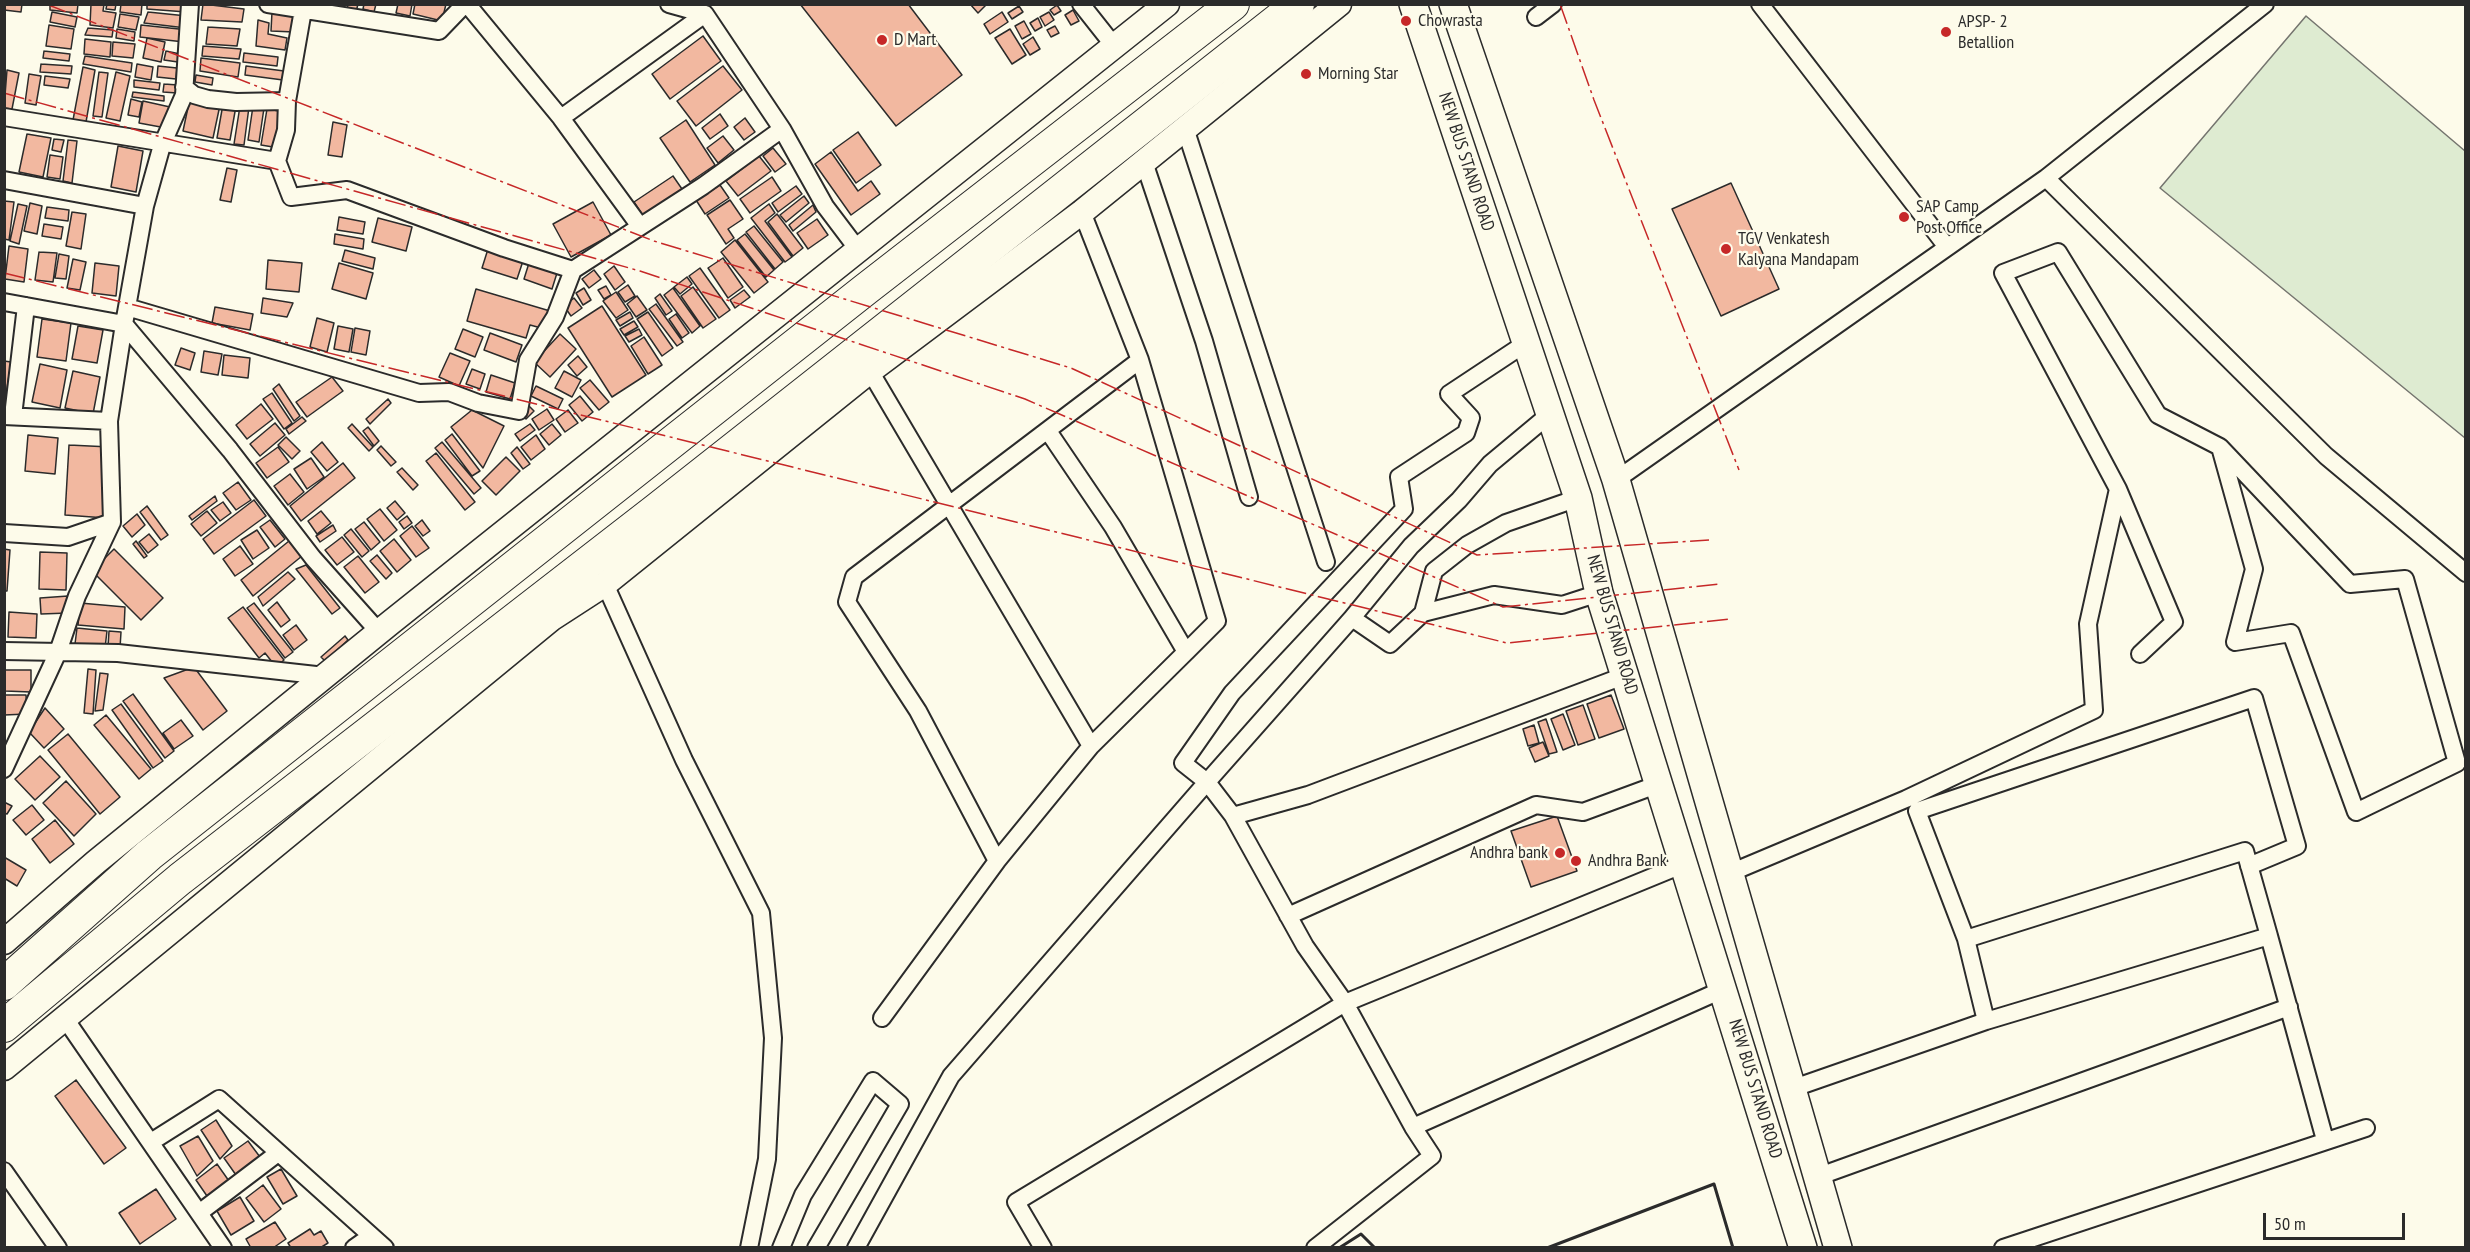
<!DOCTYPE html>
<html>
<head>
<meta charset="utf-8">
<style>
	body { margin:0 }
	#map { position:relative; width:2470px; height:1252px; overflow:hidden; background:#fdfbea; font-family:"PT Sans Narrow",sans-serif }
	canvas { display:block }
	.frame { position:absolute; inset:0; border:6px solid #2b2b2b; pointer-events:none }
	.scale { position:absolute; left:2263px; top:1213px; width:142px; height:27px; box-sizing:border-box; border:3px solid #2b2b2b; border-top:0; padding-left:8px; font-size:18px; line-height:21px; white-space:nowrap; color:#2b2b2b; -webkit-text-stroke:4px #fdfbea; paint-order:stroke }
</style>
</head>
<body>
<div id="map">
<canvas width="2470" height="1252"></canvas>
<div class="frame"></div>
<div class="scale">50 m</div>
</div>
<script>
const context = document.querySelector('canvas').getContext('2d');
context.lineJoin = 'round';
function paint(path, color) { context.fillStyle = color; context.fill(path, 'evenodd'); }
const shape = rows => new Path2D(rows.map(r => 'M' + r).join(''));
function trace(path, color, width, dash) { context.strokeStyle = color; context.lineWidth = width; context.lineCap = dash ? 'butt' : 'round'; context.setLineDash(dash || []); context.stroke(path); }
function label(font, color, halo, rows, align = 'center') {
  context.font = font + ' "PT Sans Narrow",sans-serif'; context.lineWidth = 4.5; context.setLineDash([]); context.textBaseline = 'middle'; context.strokeStyle = halo; context.fillStyle = color; for (const [text, x, y, turn = 0] of rows) {
    context.save(); context.translate(x, y); context.rotate((+turn || 0) * Math.PI / 180); context.textAlign = isNaN(turn) ? turn : align; if (halo) context.strokeText(text, 0, 0); context.fillText(text, 0, 0); context.restore();
  }
}
const green = shape([
	[2306,16,2465,151,2465,438,2160,188,2306,16]
]);
const building = shape([
	[4,4,22,4,21,12,4,10,4,4],
	[50,4,78,4,77,13,50,10,50,4],
	[91,4,104,4,103,11,116,13,113,28,90,25,91,4],
	[107,4,116,4,115,10,106,9,107,4],
	[121,4,142,4,141,15,120,12,121,4],
	[147,4,187,4,186,12,147,9,147,4],
	[203,4,244,9,242,22,201,20,203,4],
	[348,4,358,4,356,12,347,10,348,4],
	[364,4,376,4,374,12,363,9,364,4],
	[398,4,412,4,410,16,396,13,398,4],
	[415,4,446,4,442,21,413,14,415,4],
	[800,4,908,4,962,75,896,126,800,4],
	[970,4,987,4,978,13,970,4],
	[1057,5,1061,11,1054,15,1050,10,1057,5],
	[1019,6,1023,12,1012,19,1008,13,1019,6],
	[1073,10,1079,21,1071,25,1065,15,1073,10],
	[52,12,77,17,75,27,50,22,52,12],
	[148,12,187,16,186,28,144,23,148,12],
	[272,12,297,16,294,32,271,31,272,12],
	[1002,12,1008,22,990,34,984,24,1002,12],
	[1049,12,1054,20,1045,26,1040,17,1049,12],
	[120,14,139,17,136,30,118,27,120,14],
	[1038,18,1042,27,1035,31,1030,23,1038,18],
	[258,20,269,23,268,34,287,38,285,50,256,46,258,20],
	[1024,21,1031,34,1022,39,1015,26,1024,21],
	[49,25,74,29,71,49,46,46,49,25],
	[141,25,179,29,184,35,184,42,140,37,141,25],
	[1055,26,1059,33,1051,37,1047,30,1055,26],
	[208,27,240,29,237,46,206,44,208,27],
	[88,28,113,30,112,37,85,35,88,28],
	[117,29,135,32,134,41,116,38,117,29],
	[1010,29,1026,55,1012,64,995,38,1010,29],
	[703,36,721,61,670,99,652,74,703,36],
	[1033,37,1040,49,1030,55,1023,44,1033,37],
	[147,38,165,42,161,62,143,58,147,38],
	[85,39,111,42,110,57,84,54,85,39],
	[113,42,135,44,133,58,112,56,113,42],
	[203,46,241,49,239,59,202,56,203,46],
	[44,51,70,54,69,61,43,58,44,51],
	[166,51,180,54,178,62,164,60,166,51],
	[244,53,278,57,277,66,243,62,244,53],
	[85,56,132,63,131,72,83,64,85,56],
	[201,58,240,63,238,77,200,71,201,58],
	[41,64,72,66,71,74,40,72,41,64],
	[137,64,153,67,151,80,135,77,137,64],
	[158,66,177,68,176,79,157,77,158,66],
	[246,66,284,71,283,80,245,75,246,66],
	[723,66,742,90,696,126,677,101,723,66],
	[83,67,95,70,86,122,73,120,83,67],
	[7,70,19,73,12,109,4,108,7,70],
	[99,72,108,73,102,117,93,116,99,72],
	[116,72,130,76,120,121,106,118,116,72],
	[29,74,41,76,36,105,25,103,29,74],
	[196,75,213,78,212,85,195,82,196,75],
	[45,76,70,79,68,88,44,85,45,76],
	[134,80,160,83,159,90,134,87,134,80],
	[164,84,178,85,177,93,163,92,164,84],
	[133,92,164,96,164,101,132,97,133,92],
	[190,98,220,105,213,138,183,131,190,98],
	[131,99,142,102,139,117,128,115,131,99],
	[143,101,170,107,166,128,139,123,143,101],
	[223,104,236,106,230,140,217,138,223,104],
	[240,106,249,107,244,145,234,144,240,106],
	[253,106,264,108,259,142,248,140,253,106],
	[267,109,285,112,279,148,261,145,267,109],
	[720,114,728,126,710,139,702,128,720,114],
	[745,118,755,132,744,140,734,127,745,118],
	[686,120,715,165,690,182,660,138,686,120],
	[333,122,347,125,342,157,328,155,333,122],
	[858,132,881,165,856,183,833,150,858,132],
	[27,134,51,138,43,177,19,172,27,134],
	[723,136,734,150,718,163,707,148,723,136],
	[54,139,64,140,61,152,52,150,54,139],
	[68,140,77,141,72,183,63,181,68,140],
	[118,146,143,151,136,192,111,187,118,146],
	[773,148,786,164,775,172,763,156,773,148],
	[831,152,858,191,871,181,880,194,851,215,815,164,831,152],
	[50,155,63,157,60,179,47,177,50,155],
	[759,156,771,171,738,196,726,181,759,156],
	[227,168,237,170,231,202,220,200,227,168],
	[673,176,682,189,643,216,634,202,673,176],
	[772,177,781,191,750,213,740,199,772,177],
	[1731,183,1779,289,1721,316,1672,209,1731,183],
	[720,185,729,198,705,214,696,200,720,185],
	[796,186,802,194,778,212,772,203,796,186],
	[804,196,809,203,786,222,780,215,804,196],
	[730,200,743,219,728,229,734,238,726,244,707,215,730,200],
	[4,201,14,202,9,240,4,239,4,201],
	[593,202,611,235,571,257,553,224,593,202],
	[30,203,42,206,37,234,24,231,30,203],
	[18,204,27,206,19,244,10,241,18,204],
	[769,204,775,213,765,221,792,257,785,262,751,218,769,204],
	[813,205,816,212,793,231,789,225,813,205],
	[47,207,69,210,68,221,45,218,47,207],
	[72,212,86,214,81,249,66,246,72,212],
	[777,214,803,248,793,256,768,222,777,214],
	[339,217,365,222,363,234,337,230,339,217],
	[378,218,412,227,406,251,372,242,378,218],
	[817,219,828,235,808,249,797,233,817,219],
	[44,224,63,227,61,239,42,236,44,224],
	[754,226,783,262,775,269,746,232,754,226],
	[335,234,364,239,363,249,334,244,335,234],
	[745,234,774,270,766,277,737,240,745,234],
	[735,240,768,282,754,293,721,252,735,240],
	[9,246,28,249,24,282,5,279,9,246],
	[488,249,523,261,517,279,482,268,488,249],
	[345,250,375,258,373,269,342,261,345,250],
	[39,252,57,253,53,282,35,280,39,252],
	[59,254,69,256,66,279,55,278,59,254],
	[723,258,743,287,728,298,708,268,723,258],
	[73,259,86,262,80,290,67,288,73,259],
	[268,260,302,263,299,292,266,289,268,260],
	[95,263,119,266,116,296,92,293,95,263],
	[339,263,373,273,366,299,332,289,339,263],
	[529,263,557,273,552,289,524,279,529,263],
	[614,266,625,282,615,290,604,274,614,266],
	[700,268,730,310,719,318,689,276,700,268],
	[594,270,601,279,589,288,582,279,594,270],
	[687,277,692,284,680,294,674,287,687,277],
	[628,285,635,296,625,302,618,292,628,285],
	[606,286,611,295,604,299,598,290,606,286],
	[693,287,716,319,703,328,681,296,693,287],
	[584,288,591,300,583,305,576,293,584,288],
	[673,288,700,326,692,333,664,295,673,288],
	[476,289,550,311,545,329,530,325,526,338,467,321,476,289],
	[744,290,750,297,735,308,730,300,744,290],
	[616,292,628,310,616,318,603,301,616,292],
	[660,294,672,311,666,315,655,298,660,294],
	[637,296,647,310,636,317,627,304,637,296],
	[263,298,293,303,287,317,261,313,263,298],
	[574,298,582,308,571,316,564,306,574,298],
	[656,304,683,342,677,346,649,309,656,304],
	[602,306,646,375,612,397,568,328,602,306],
	[215,307,253,314,250,330,212,323,215,307],
	[630,312,633,318,620,326,616,320,630,312],
	[648,312,673,348,662,356,637,319,648,312],
	[676,314,689,333,682,338,669,319,676,314],
	[317,318,334,323,327,352,310,347,317,318],
	[42,319,71,323,66,361,37,357,42,319],
	[634,321,638,327,624,335,620,329,634,321],
	[78,326,103,330,97,363,72,359,78,326],
	[338,326,353,329,349,352,334,349,338,326],
	[355,328,370,331,366,355,351,352,355,328],
	[463,329,483,337,475,357,455,349,463,329],
	[639,329,642,335,629,342,625,336,639,329],
	[490,333,522,345,516,362,484,350,490,333],
	[560,334,576,349,550,377,534,362,560,334],
	[644,337,662,365,648,374,631,346,644,337],
	[181,348,195,353,190,370,175,365,181,348],
	[204,351,222,354,218,375,201,372,204,351],
	[450,353,470,361,459,386,439,377,450,353],
	[224,355,250,358,248,378,222,375,224,355],
	[578,356,587,367,577,376,568,365,578,356],
	[4,361,11,362,6,395,4,395,4,361],
	[40,364,67,370,60,408,32,402,40,364],
	[472,369,485,374,480,389,466,384,472,369],
	[73,371,100,377,93,414,65,408,73,371],
	[564,371,581,380,572,397,555,388,564,371],
	[491,375,515,383,510,399,486,392,491,375],
	[332,377,343,391,307,417,296,402,332,377],
	[590,380,609,402,599,410,580,388,590,380],
	[279,384,300,416,294,421,273,389,279,384],
	[536,386,563,399,558,409,531,396,536,386],
	[272,393,292,423,284,429,263,399,272,393],
	[580,396,593,412,582,421,569,405,580,396],
	[388,399,391,403,370,424,366,419,388,399],
	[261,404,273,419,247,439,236,425,261,404],
	[529,406,534,411,526,419,521,413,529,406],
	[547,409,554,420,539,430,532,419,547,409],
	[472,410,504,426,483,468,451,427,472,410],
	[568,410,578,423,565,432,556,419,568,410],
	[302,417,306,421,289,434,286,429,302,417],
	[275,423,285,435,260,456,250,444,275,423],
	[352,424,373,447,369,451,348,428,352,424],
	[530,424,535,430,520,441,515,434,530,424],
	[552,424,561,435,549,445,540,434,552,424],
	[368,427,379,441,374,446,363,431,368,427],
	[452,434,480,471,472,476,445,440,452,434],
	[28,435,58,438,55,474,25,471,28,435],
	[536,435,545,449,531,460,521,447,536,435],
	[286,437,300,451,292,459,278,445,286,437],
	[322,442,338,462,327,471,311,452,322,442],
	[442,442,481,488,474,494,435,448,442,442],
	[69,445,110,447,106,518,65,515,69,445],
	[381,446,396,462,391,466,377,450,381,446],
	[278,447,289,462,267,478,256,463,278,447],
	[517,447,530,464,523,469,511,453,517,447],
	[436,453,475,502,465,510,426,461,436,453],
	[506,457,520,471,496,495,482,481,506,457],
	[311,458,324,477,307,489,294,469,311,458],
	[343,463,355,478,301,521,290,506,343,463],
	[402,468,418,485,413,490,397,472,402,468],
	[290,474,304,492,288,505,274,486,290,474],
	[238,482,251,500,236,510,223,493,238,482],
	[215,496,217,501,192,520,189,516,215,496],
	[254,500,266,516,214,554,203,539,254,500],
	[395,501,405,513,397,520,387,508,395,501],
	[223,502,231,513,220,521,211,510,223,502],
	[147,506,168,535,161,540,140,512,147,506],
	[380,509,397,530,384,541,367,519,380,509],
	[207,511,217,523,201,536,191,524,207,511],
	[321,511,331,523,317,534,308,521,321,511],
	[137,514,145,525,132,537,123,526,137,514],
	[407,516,412,523,404,529,399,522,407,516],
	[270,520,285,539,275,547,260,527,270,520],
	[422,520,430,531,423,536,415,526,422,520],
	[364,522,380,542,371,550,355,529,364,522],
	[333,525,336,531,320,542,316,536,333,525],
	[412,526,429,548,416,557,400,536,412,526],
	[351,529,369,551,362,557,344,535,351,529],
	[257,530,269,548,253,559,241,540,257,530],
	[149,534,158,545,148,553,139,542,149,534],
	[342,537,354,552,337,565,325,550,342,537],
	[394,539,411,560,397,572,380,551,394,539],
	[136,541,147,556,144,558,133,544,136,541],
	[289,541,302,556,253,596,241,580,289,541],
	[240,546,253,564,235,576,223,559,240,546],
	[4,549,10,550,7,591,4,591,4,549],
	[114,549,163,598,141,620,92,571,114,549],
	[40,552,67,553,66,590,39,589,40,552],
	[377,555,392,573,386,579,370,561,377,555],
	[358,556,379,582,365,593,344,567,358,556],
	[306,565,340,608,332,614,296,569,306,565],
	[288,572,295,579,263,606,258,597,288,572],
	[68,596,68,613,41,614,40,598,68,596],
	[277,602,290,620,281,627,268,610,277,602],
	[80,603,125,607,124,629,78,625,80,603],
	[254,603,293,652,285,658,247,608,254,603],
	[243,607,284,660,276,667,265,653,259,658,228,618,243,607],
	[9,612,37,614,36,638,8,637,9,612],
	[296,625,307,640,294,650,283,635,296,625],
	[77,628,107,631,105,648,75,644,77,628],
	[109,631,121,632,120,648,108,647,109,631],
	[345,636,348,640,325,661,321,657,345,636],
	[194,667,227,711,203,730,164,678,194,667],
	[88,669,96,670,93,714,84,713,88,669],
	[5,670,31,670,31,692,5,691,5,670],
	[100,673,108,674,103,710,95,711,100,673],
	[133,694,174,751,165,758,123,701,133,694],
	[4,695,26,695,27,714,4,715,4,695],
	[1611,695,1624,729,1599,738,1587,704,1611,695],
	[121,704,163,761,153,768,112,710,121,704],
	[1583,705,1595,739,1578,745,1566,711,1583,705],
	[45,708,64,729,44,748,29,732,45,708],
	[1563,714,1575,745,1563,750,1551,719,1563,714],
	[106,715,151,769,139,779,94,725,106,715],
	[1546,719,1557,752,1549,754,1538,722,1546,719],
	[181,720,193,736,174,749,163,733,181,720],
	[1534,725,1539,743,1528,746,1523,729,1534,725],
	[68,734,120,797,100,814,48,750,68,734],
	[1543,742,1549,756,1535,762,1529,748,1543,742],
	[40,756,60,777,35,800,15,779,40,756],
	[66,781,96,814,74,836,43,803,66,781],
	[4,802,12,806,7,814,4,813,4,802],
	[32,805,44,820,26,835,13,820,32,805],
	[1557,816,1577,871,1531,887,1511,831,1557,816],
	[55,820,74,844,50,863,32,839,55,820],
	[4,857,26,870,17,886,4,878,4,857],
	[76,1080,126,1148,104,1164,55,1096,76,1080],
	[216,1120,232,1146,220,1159,201,1130,216,1120],
	[198,1136,213,1161,197,1176,180,1146,198,1136],
	[248,1141,260,1157,236,1175,224,1158,248,1141],
	[217,1164,229,1181,207,1196,196,1180,217,1164],
	[281,1169,297,1196,283,1204,267,1177,281,1169],
	[263,1185,281,1209,264,1222,246,1198,263,1185],
	[156,1189,176,1219,140,1244,119,1213,156,1189],
	[240,1197,254,1221,231,1235,217,1211,240,1197],
	[275,1222,286,1239,273,1248,251,1248,246,1239,275,1222],
	[310,1229,314,1235,321,1231,328,1243,320,1248,291,1248,288,1243,310,1229]
]);
const street = shape([
	[268,4,439,31,465,4],
	[467,4,561,118,639,225],
	[669,4,705,14,782,129],
	[1081,4,1115,47],
	[1760,4,1947,247],
	[1536,17,1553,4],
	[184,87,194,95,208,99,236,102,287,101,303,10],
	[4,117,277,161,286,130,287,101],
	[561,118,705,14],
	[1185,128,1326,562],
	[277,161,291,197,347,190,504,248,573,270],
	[1144,162,1204,341,1249,497],
	[2046,178,2265,4],
	[4,180,145,206,162,145,184,95,190,4],
	[4,302,124,324,145,206],
	[127,307,419,393,449,392,478,403,519,411,528,360,555,317,573,270,703,186,782,129,825,206,859,251],
	[870,371,1091,746],
	[1550,414,1490,464,1459,500,1411,546,1352,618,1390,644,1423,613,1494,595,1562,605,1599,593],
	[4,416,109,421,124,324,230,450,313,558,379,632],
	[13,416,26,306],
	[1048,431,1113,527,1186,652,1217,621,1140,360],
	[1616,480,2046,178,2326,456,2466,573],
	[2118,489,2174,622,2140,654],
	[4,533,68,537,112,522,109,421],
	[605,584,684,760,761,913,773,1038,767,1159,749,1248],
	[1423,613,1434,571,1467,545,1506,523,1578,498],
	[1352,618,1207,782,1183,763,1232,693,1404,509,1399,477,1466,433,1471,418,1449,394,1526,343],
	[4,651,118,653,325,676],
	[1626,675,1308,795,1233,816,1305,946,1345,1003,1684,864],
	[4,769,58,652,77,596,112,522],
	[997,861,1091,746,1186,652],
	[1730,873,1906,799,2094,710,2088,624,2118,489,2003,273,2058,252,2158,415,2220,447,2254,569,2235,642,2291,633,2356,812,2457,763,2405,579,2350,584,2220,447],
	[1288,916,1536,805,1583,812,1659,784],
	[1966,939,1917,811,2254,698,2297,846,2249,866],
	[882,1018,997,861,918,711,847,602,854,577,1140,360,1082,212],
	[66,1020,223,1248],
	[1986,1021,1966,939,2245,851,2269,936],
	[1791,1089,1986,1021,2269,936,2325,1140],
	[151,1142,219,1099,385,1248],
	[4,1171,58,1248],
	[1817,1177,2289,1007],
	[199,1213,278,1153],
	[354,1248,371,1236],
	[781,1248,803,1195,873,1081,900,1104,816,1248],
	[856,1248,951,1076,1207,782,1233,816],
	[1043,1248,1016,1202,1345,1003,1413,1127,1724,989],
	[1315,1248,1432,1156,1413,1127],
	[2003,1248,2366,1128]
]);
const secondary = shape([
	[4,942,96,862,390,623,1167,4],
	[4,1068,551,619,605,584,870,371,1082,212,1339,4]
]);
const primary = shape([
	[1413,4,1578,498,1599,593,1803,1248],
	[1453,4,1616,480,1838,1248]
]);
const highway = shape([
	[4,984,149,855,866,289,1233,4],
	[4,1026,180,879,656,510,1298,4]
]);
const wall = shape([
	[1339,1248,1361,1234,1375,1248],
	[1547,1248,1714,1184,1733,1248]
]);
const power = shape([
	[46,4,654,241,1071,368,1477,555,1709,540],
	[1560,4,1594,100,1739,470],
	[4,93,640,271,1025,399,1503,607,1720,584],
	[4,273,1507,643,1730,619]
]);
const markers = [
	[1406,21,6,"#c62828"],
	[1946,32,6,"#c62828"],
	[882,40,6,"#c62828"],
	[1306,74,6,"#c62828"],
	[1904,217,6,"#c62828"],
	[1726,249,6,"#c62828"],
	[1560,853,6,"#c62828"],
	[1576,861,6,"#c62828"]
];
const poiNames = [
	["Chowrasta",1418,21],
	["APSP- 2",1958,22],
	["Betallion",1958,43],
	["D Mart",894,40],
	["Morning Star",1318,74],
	["SAP Camp",1916,207],
	["Post Office",1916,228],
	["TGV Venkatesh",1738,239],
	["Kalyana Mandapam",1738,260],
	["Andhra bank",1548,853,"right"],
	["Andhra Bank",1588,861]
];
const streetNames = [
	["NEW BUS STAND ROAD",1466,162,72],
	["NEW BUS STAND ROAD",1612,625,74],
	["NEW BUS STAND ROAD",1755,1089,73]
];
paint(green, '#deebd1');
trace(green, '#74746e', 1.5);
paint(building, '#f2b8a0');
trace(building, '#2b2b2b', 1.5);
trace(street, '#2b2b2b', 20);
trace(secondary, '#2b2b2b', 27);
trace(primary, '#2b2b2b', 30);
trace(highway, '#2b2b2b', 34);
trace(street, '#fdfbea', 16);
trace(secondary, '#fdfbea', 24);
trace(primary, '#fdfbea', 27);
trace(highway, '#fdfbea', 32);
trace(wall, '#2b2b2b', 3);
trace(power, '#c62828', 1.5, [21, 4.5, 3, 4.5]);
for (const [x, y, r, color] of markers) { const dot = new Path2D(); dot.arc(x, y, r, 0, 2 * Math.PI); context.fillStyle = color; context.fill(dot); trace(dot, '#fdfbea', 2); }
label('18px', '#2b2b2b', '#fdfbea', poiNames, 'left');
label('18px', '#2b2b2b', '#fdfbea', streetNames);
</script>
</body>
</html>
